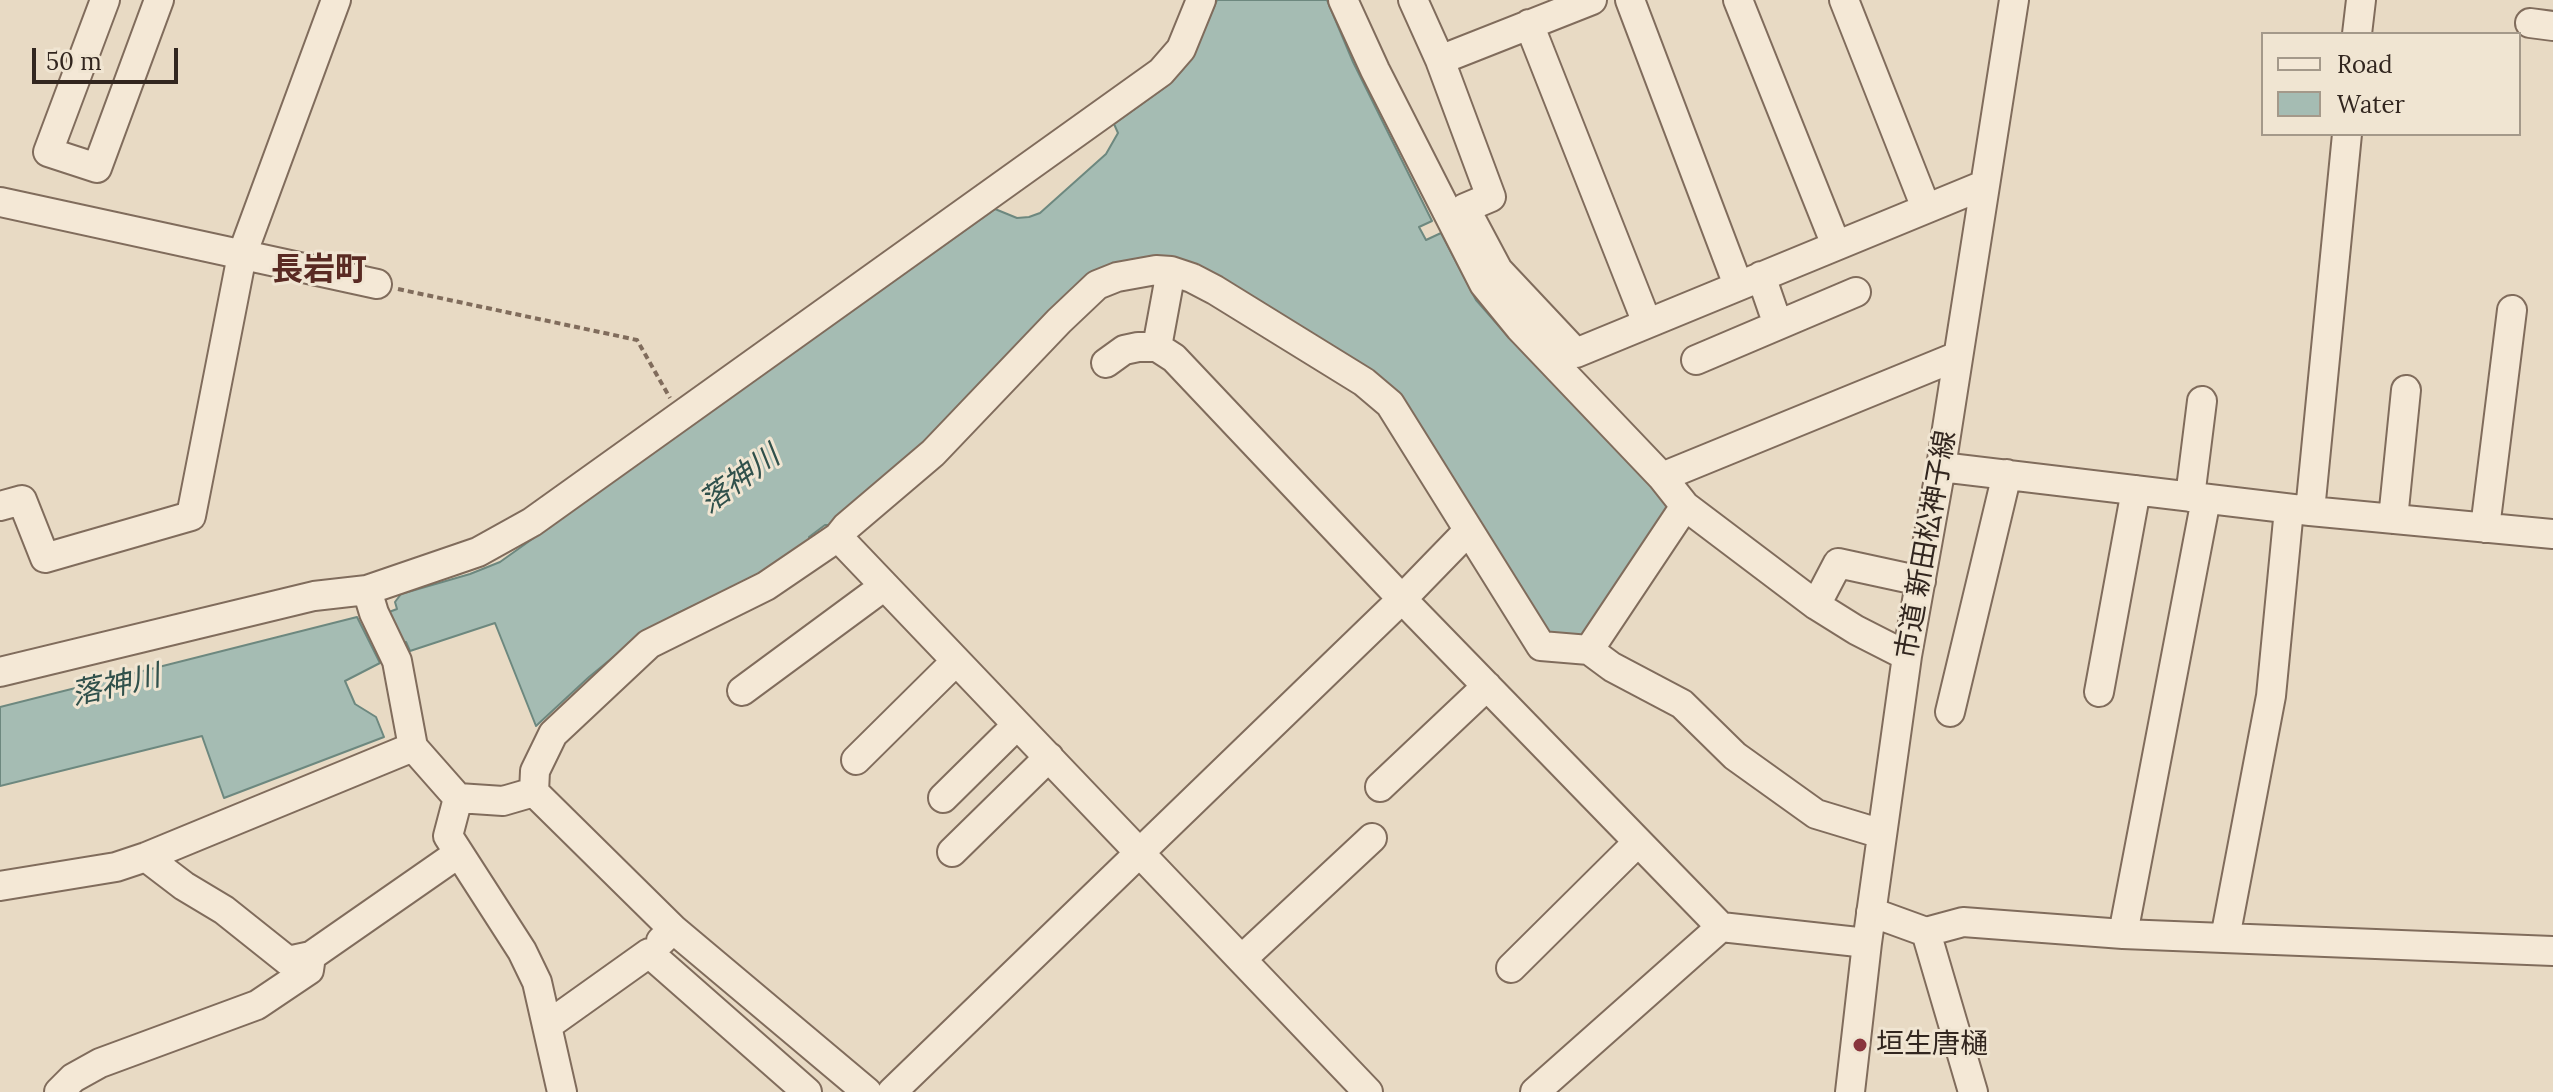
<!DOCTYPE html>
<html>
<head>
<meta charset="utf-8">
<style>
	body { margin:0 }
	#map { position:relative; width:2553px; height:1092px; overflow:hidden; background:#e8dac4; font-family:Lora,serif }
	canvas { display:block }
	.legend { position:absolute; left:2261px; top:32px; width:260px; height:104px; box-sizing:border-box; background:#f0e5d2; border:2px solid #a4998a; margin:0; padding:10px 14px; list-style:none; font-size:24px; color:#32261f }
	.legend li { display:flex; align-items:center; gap:16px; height:40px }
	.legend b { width:40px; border:2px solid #a4998a }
	.scale { position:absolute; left:32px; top:48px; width:146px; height:36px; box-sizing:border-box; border:4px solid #32261f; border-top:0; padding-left:10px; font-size:24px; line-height:28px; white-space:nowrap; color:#32261f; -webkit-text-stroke:6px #f0e5d2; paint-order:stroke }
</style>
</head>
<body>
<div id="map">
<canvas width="2553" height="1092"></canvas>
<ul class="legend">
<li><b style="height:10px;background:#f4e8d6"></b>Road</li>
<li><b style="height:22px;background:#a5bcb3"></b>Water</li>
</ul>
<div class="scale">50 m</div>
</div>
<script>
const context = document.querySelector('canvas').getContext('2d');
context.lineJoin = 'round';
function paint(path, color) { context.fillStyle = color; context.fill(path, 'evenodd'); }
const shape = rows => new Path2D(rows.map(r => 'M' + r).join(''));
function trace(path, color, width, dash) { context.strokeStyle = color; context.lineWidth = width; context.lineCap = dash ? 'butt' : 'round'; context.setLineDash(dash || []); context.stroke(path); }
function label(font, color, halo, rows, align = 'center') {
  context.font = font + ' Lora,"Noto Sans JP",serif'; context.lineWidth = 6; context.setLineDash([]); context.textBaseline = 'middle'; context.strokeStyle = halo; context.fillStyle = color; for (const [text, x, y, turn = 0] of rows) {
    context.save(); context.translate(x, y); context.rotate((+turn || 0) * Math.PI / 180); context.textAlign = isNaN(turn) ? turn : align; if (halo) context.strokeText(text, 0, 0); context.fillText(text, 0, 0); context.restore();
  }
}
const water = shape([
	[1217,0,1327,0,1353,62,1432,221,1419,227,1426,240,1441,233,1476,300,1512,341,1518,343,1671,507,1583,638,1548,632,1401,403,1171,258,1159,256,1128,261,1105,268,925,444,829,525,825,525,809,537,810,541,753,578,674,615,639,636,589,677,536,726,495,623,410,651,406,642,402,643,389,612,397,609,395,602,401,594,470,574,500,562,995,209,1017,218,1029,217,1040,213,1106,154,1118,133,1114,124,1168,85,1184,68,1193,56,1217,0],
	[357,617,380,663,345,681,355,704,376,717,384,737,224,798,202,736,0,786,0,707,357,617]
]);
const path = shape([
	[398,289,637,340,670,398]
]);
const minor = shape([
	[105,0,48,152,97,168,159,0],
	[1343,0,1375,70,1484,284,1520,328,1662,477,1685,506,1816,605,1856,630,1907,656],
	[1413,0,1440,60,1491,197,1465,208,1498,270,1576,353,1984,185],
	[1630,0,1738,285],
	[1738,0,1836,245],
	[1844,0,1926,208],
	[2530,23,2553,26],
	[1529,24,1647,323],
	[2357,34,2361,0],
	[1440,60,1592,0],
	[0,202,377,284],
	[1761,276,1778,325],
	[1157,347,1171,271,1192,278,1215,290,1364,382,1390,404,1541,646,1589,650,1685,506],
	[1696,360,1856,292],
	[1106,363,1124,350,1138,347,1157,347,1174,358,1402,599,1721,927,1535,1092],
	[1941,467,2310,511,2553,534],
	[1662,477,1958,356],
	[2190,497,2202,401],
	[0,506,22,500,45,558,191,516,242,255,336,0],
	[2310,511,2347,134],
	[2393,519,2406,390],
	[2485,528,2512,310],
	[838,537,846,527,933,453,1059,321,1097,285,1117,277,1156,270,1171,271],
	[367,590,374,613,397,661,413,747,458,798],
	[1816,605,1838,563,1921,581],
	[1589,650,1612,667,1682,704,1735,756,1816,814,1882,834],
	[0,672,314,596,367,590,478,552,532,522,1161,72,1181,49,1201,0],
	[742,691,883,587],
	[2099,692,2136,490],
	[1950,712,2007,474],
	[856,760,956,661],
	[1380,787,1487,686],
	[534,792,673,929,661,941],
	[943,798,1017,725],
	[952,852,1049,757],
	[146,857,184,886,224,910,288,961,311,956],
	[0,886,116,867,146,857,413,747],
	[1871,912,1926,932,1963,922,2123,934,2553,951],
	[1721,927,1867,943],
	[673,929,867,1092],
	[1926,932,1973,1092],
	[2123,934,2206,499],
	[2225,938,2271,696,2289,509],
	[1242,959,1372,838],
	[1511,968,1638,842],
	[548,1025,649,953,807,1092],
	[59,1092,73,1078,100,1063,257,1005,309,970,311,956,459,853],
	[562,1092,537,982,522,951,448,836,458,798,503,801,534,792,535,771,553,734,649,644,766,586,838,537,1368,1092],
	[892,1092,1402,599,1468,531],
	[1850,1092,1867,943,1907,656,1941,467,2014,0]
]);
const markers = [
	[1860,1045,8,"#88343c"]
];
const streetNames = [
	["市道 新田松神子線",1927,545,-80]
];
const poiNames = [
	["垣生唐樋",1876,1045]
];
const waterNames = [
	["落神川",740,480,-36],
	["落神川",116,686,-13]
];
const quarterNames = [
	["長岩町",319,271]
];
paint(water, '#a5bcb3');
trace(water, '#6d887f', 2);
trace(minor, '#806c5c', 32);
trace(path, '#806c5c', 4, [6, 4]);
trace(minor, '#f4e8d6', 28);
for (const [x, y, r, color] of markers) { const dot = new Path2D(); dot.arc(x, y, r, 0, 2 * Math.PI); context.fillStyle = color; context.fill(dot); trace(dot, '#f0e5d2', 3); }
label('28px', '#32261f', '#f0e5d2', streetNames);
label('28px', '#32261f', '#f0e5d2', poiNames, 'left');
label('italic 30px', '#30504b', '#f0e5d2', waterNames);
label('bold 32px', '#592a23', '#f0e5d2', quarterNames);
</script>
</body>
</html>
